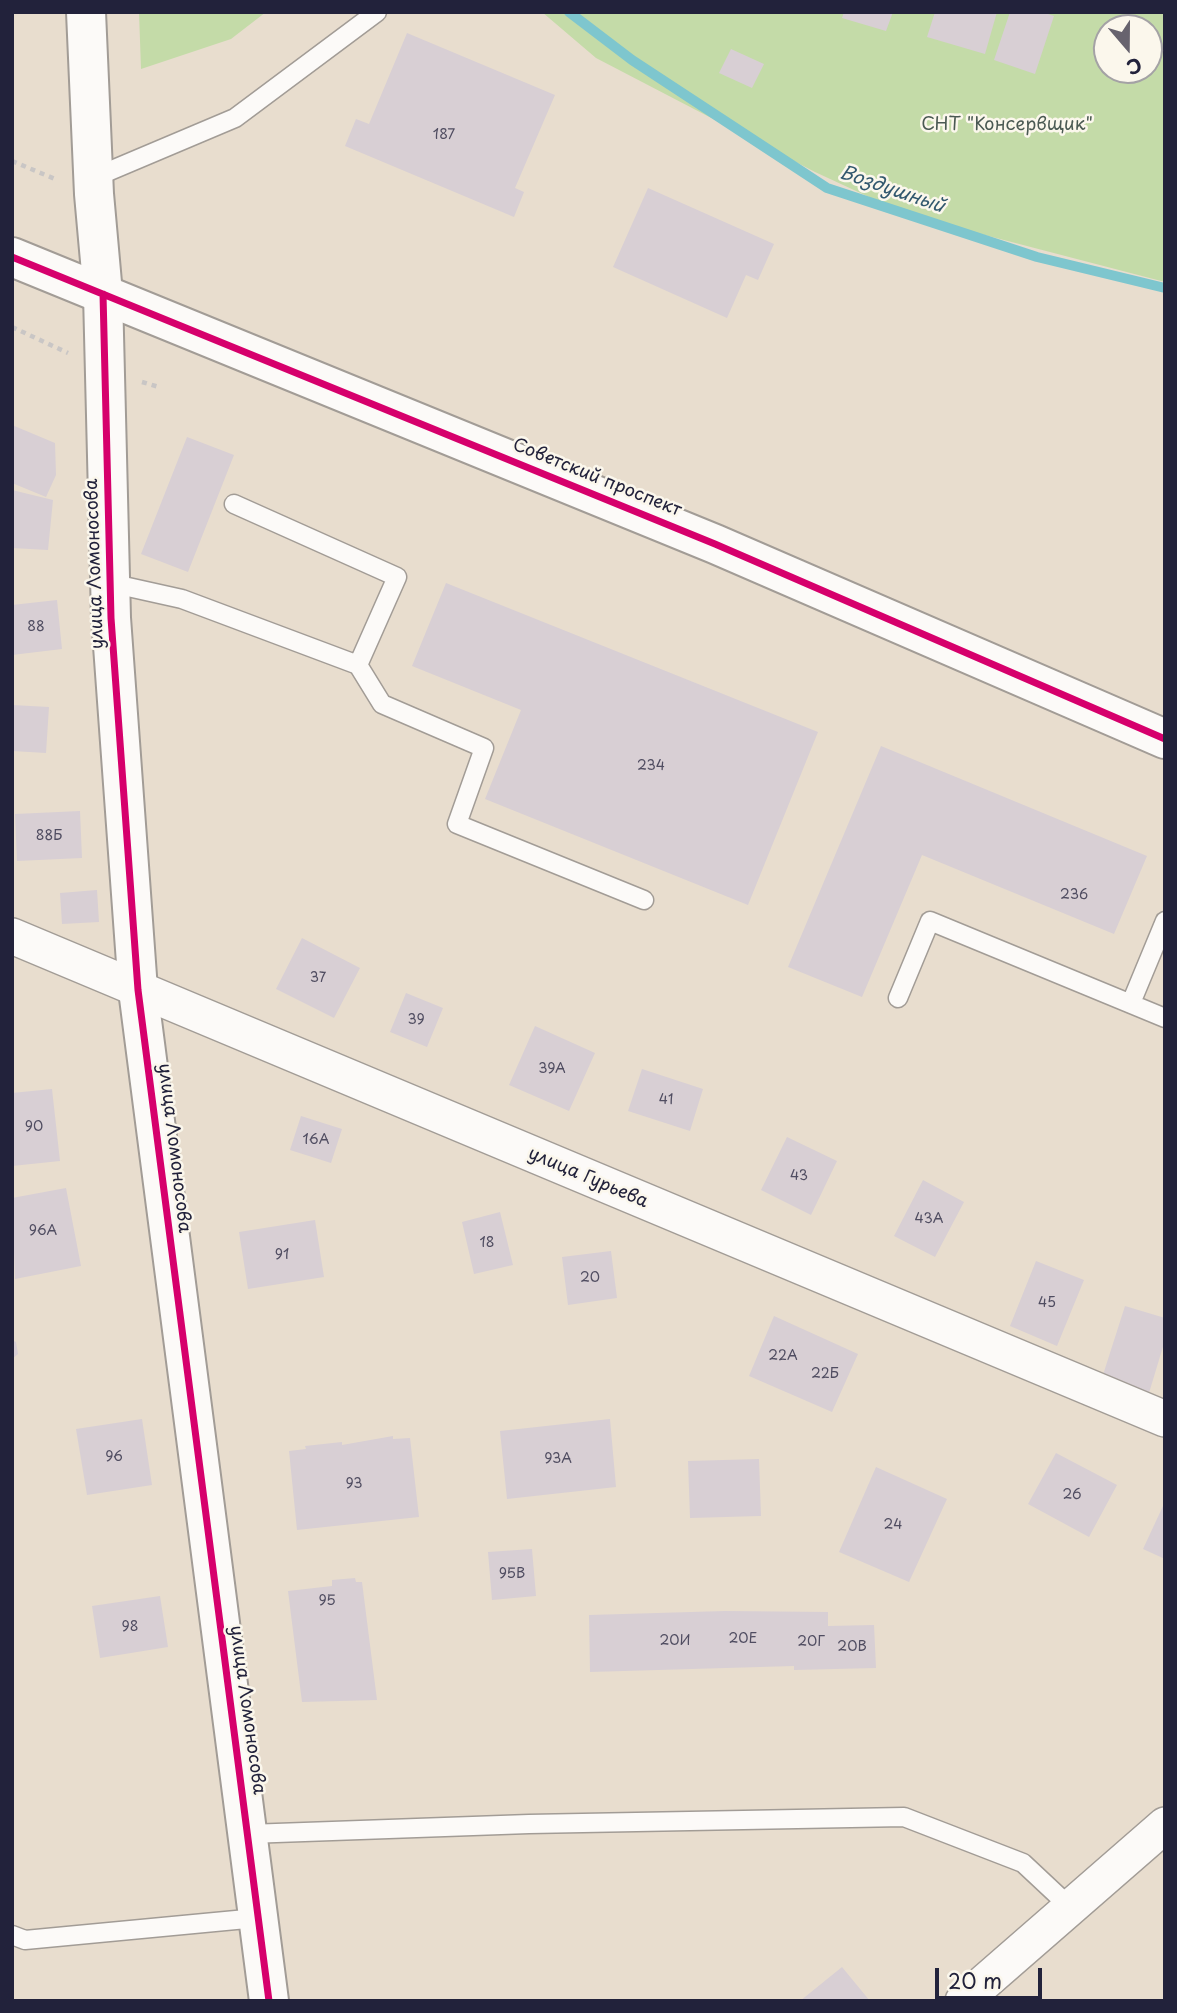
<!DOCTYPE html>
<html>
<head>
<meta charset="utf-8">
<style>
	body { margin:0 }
	#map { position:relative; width:1177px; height:2013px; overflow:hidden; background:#e8ddce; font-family:"Playpen Sans",sans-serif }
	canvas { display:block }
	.frame { position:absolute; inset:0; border:14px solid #22223b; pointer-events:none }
	.north { position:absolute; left:1093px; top:14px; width:70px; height:70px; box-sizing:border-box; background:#fbf7ec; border:2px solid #a4a2a5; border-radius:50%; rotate:160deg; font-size:19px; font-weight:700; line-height:28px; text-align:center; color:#22223b }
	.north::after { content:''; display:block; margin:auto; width:24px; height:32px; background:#67636e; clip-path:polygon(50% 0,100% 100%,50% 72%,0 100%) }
	.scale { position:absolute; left:935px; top:1968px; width:107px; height:32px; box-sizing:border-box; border:4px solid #22223b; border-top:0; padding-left:9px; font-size:21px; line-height:24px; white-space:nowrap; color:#22223b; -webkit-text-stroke:5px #fbf7ec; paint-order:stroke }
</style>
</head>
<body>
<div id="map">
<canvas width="1177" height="2013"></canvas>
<div class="frame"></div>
<div class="north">С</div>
<div class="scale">20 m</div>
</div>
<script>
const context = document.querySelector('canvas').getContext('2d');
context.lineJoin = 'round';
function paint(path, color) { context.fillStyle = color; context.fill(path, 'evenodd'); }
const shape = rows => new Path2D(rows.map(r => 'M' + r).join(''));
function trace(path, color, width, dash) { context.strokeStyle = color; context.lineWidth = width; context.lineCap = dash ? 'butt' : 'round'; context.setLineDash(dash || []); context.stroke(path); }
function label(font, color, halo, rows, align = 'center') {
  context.font = font + ' "Playpen Sans",sans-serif'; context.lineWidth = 5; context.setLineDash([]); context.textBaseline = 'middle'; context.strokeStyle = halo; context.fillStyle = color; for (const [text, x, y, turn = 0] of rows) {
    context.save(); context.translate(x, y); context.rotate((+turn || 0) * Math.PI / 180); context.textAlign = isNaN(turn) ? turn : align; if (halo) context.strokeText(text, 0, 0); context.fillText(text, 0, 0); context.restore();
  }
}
const green = shape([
	[139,12,266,12,231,39,141,69],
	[542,12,1165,12,1165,282,908,215,815,172,596,58],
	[1107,28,1149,28,1149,70,1107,70]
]);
const stream = shape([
	[569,12,632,60,827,188,1037,257,1165,288]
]);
const building = shape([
	[844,12,893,12,886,31,842,18],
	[935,12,997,12,985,54,927,37],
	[1010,12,1042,12,1054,16,1035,74,994,60],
	[407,33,555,95,515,188,524,192,514,217,345,146,356,119,369,124],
	[731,49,764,64,752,88,719,73],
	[648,188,774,244,758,280,746,275,727,318,613,267],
	[12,425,55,443,56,475,46,497,12,483],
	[187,437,234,455,188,572,141,554],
	[12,490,53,500,48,550,12,548],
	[446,583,818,732,748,905,485,799,521,710,412,666],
	[57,600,62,649,12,655,12,605],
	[12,705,49,707,46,753,12,751],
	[881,746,1147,856,1114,934,922,855,862,997,788,967],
	[80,811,82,858,17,861,15,814],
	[97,890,99,922,62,924,60,893],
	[302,938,360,968,334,1018,276,989],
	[406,993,443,1008,427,1047,390,1032],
	[535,1026,595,1053,569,1111,509,1085],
	[642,1069,703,1089,690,1131,628,1111],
	[52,1089,60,1161,12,1166,12,1093],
	[301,1116,342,1129,331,1163,290,1150],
	[787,1137,837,1161,811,1215,761,1190],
	[923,1180,964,1202,935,1257,894,1236],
	[66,1188,81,1266,15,1279,12,1198],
	[500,1212,513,1265,474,1274,462,1222],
	[315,1220,324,1277,248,1289,239,1232],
	[611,1251,617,1298,568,1305,562,1257],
	[1036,1261,1084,1280,1057,1346,1010,1326],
	[1125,1306,1165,1318,1165,1340,1149,1393,1102,1378],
	[774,1316,858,1354,832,1412,749,1376],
	[12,1340,16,1342,18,1354,12,1359],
	[142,1419,152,1485,87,1495,76,1429],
	[610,1419,616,1487,507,1499,500,1431],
	[393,1436,393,1439,410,1438,419,1517,297,1530,289,1451,306,1449,305,1446,342,1442,342,1445],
	[1056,1453,1117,1485,1089,1537,1028,1504],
	[759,1459,761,1516,690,1518,688,1461],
	[876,1467,947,1499,909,1582,839,1552],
	[1163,1506,1165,1507,1165,1559,1143,1549],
	[532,1549,536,1596,492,1600,488,1552],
	[355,1578,356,1582,362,1582,377,1700,302,1702,288,1591,332,1586,332,1580],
	[160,1596,168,1647,100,1658,92,1606],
	[725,1611,828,1612,828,1626,874,1625,876,1668,794,1670,794,1666,590,1672,589,1615],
	[842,1967,870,2001,800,2001]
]);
const path = shape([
	[12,161,55,179],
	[12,327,68,353],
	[142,382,159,387]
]);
const lane = shape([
	[93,178,235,118,377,12],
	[110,583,182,599,358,665,397,577,234,504],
	[358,665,382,704,484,748,457,824,644,900],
	[898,998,930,921,1165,1018],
	[1131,1003,1165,921],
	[248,1834,529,1824,904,1817,1023,1863,1070,1907],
	[12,1935,25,1940,257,1918]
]);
const street = shape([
	[12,936,1165,1419],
	[963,2001,1165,1825]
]);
const secondary = shape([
	[86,12,94,194,103,294,111,618,138,990,269,2001]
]);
const primary = shape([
	[12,257,715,544,1165,739]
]);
const cycleway = shape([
	[12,257,715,544,1165,739],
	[103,294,111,618,138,990,269,2001]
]);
const numberNames = [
	["187",444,135],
	["88",36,627],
	["234",651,766],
	["88Б",49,836],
	["236",1074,895],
	["37",318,978],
	["39",416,1020],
	["39А",552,1069],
	["41",666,1100],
	["90",34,1127],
	["16А",316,1140],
	["43",799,1176],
	["43А",929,1219],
	["96А",43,1231],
	["18",487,1243],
	["91",282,1255],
	["20",590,1278],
	["45",1047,1303],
	["22А",783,1356],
	["22Б",825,1374],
	["96",114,1457],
	["93А",558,1459],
	["93",354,1484],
	["26",1072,1495],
	["24",893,1525],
	["95В",512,1574],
	["95",327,1601],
	["98",130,1627],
	["20Е",743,1639],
	["20И",675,1641],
	["20Г",811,1642],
	["20В",852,1647]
];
const parkNames = [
	["СНТ \"Консервщик\"",1007,125]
];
const streetNames = [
	["Советский проспект",597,478,22],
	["улица Ломоносова",95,564,-92],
	["улица Ломоносова",174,1148,83],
	["улица Гурьева",588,1178,23],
	["улица Ломоносова",247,1710,82]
];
const waterNames = [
	["Воздушный",892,190,19]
];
paint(green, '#c4dba8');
trace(stream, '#7ec6ce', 10);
paint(building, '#d8cfd4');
trace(lane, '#a29c96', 21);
trace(street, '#a29c96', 38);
trace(secondary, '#a29c96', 42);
trace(primary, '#a29c96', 42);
trace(path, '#c9c6c5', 4.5, [5, 5]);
trace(lane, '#fcfaf8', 18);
trace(street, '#fcfaf8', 35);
trace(secondary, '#fcfaf8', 38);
trace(primary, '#fcfaf8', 38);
trace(cycleway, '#d6006c', 7);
label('14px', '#504d61', null, numberNames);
label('18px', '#4a5952', '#fbf7ec', parkNames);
label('18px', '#22223b', '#fbf7ec', streetNames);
label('italic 19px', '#32586e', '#fbf7ec', waterNames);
</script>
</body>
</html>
